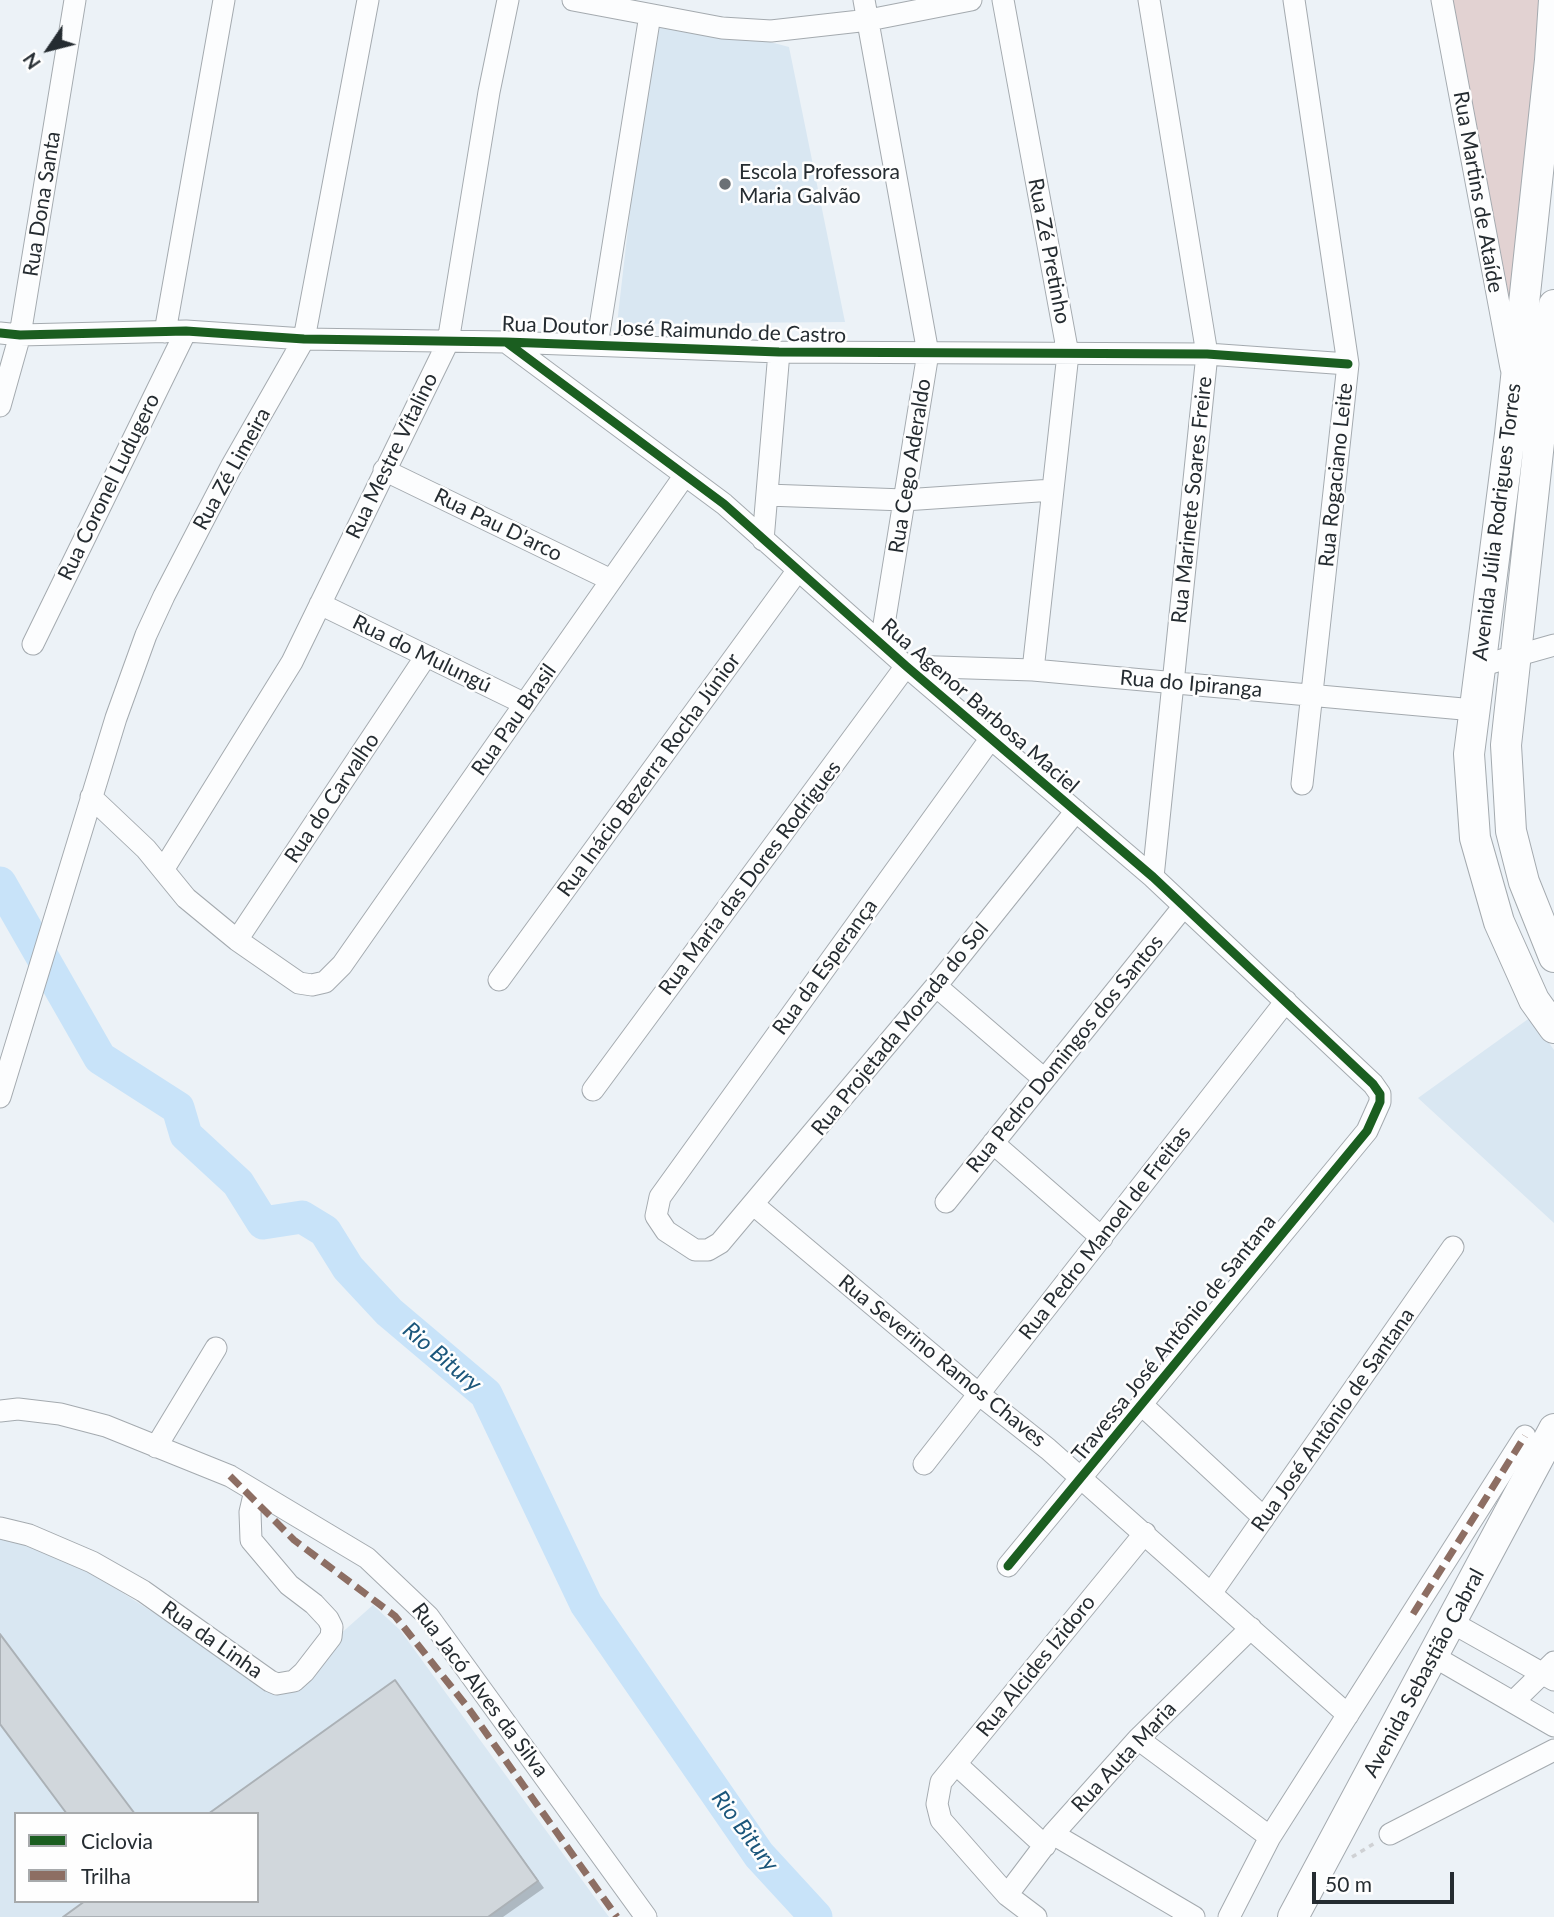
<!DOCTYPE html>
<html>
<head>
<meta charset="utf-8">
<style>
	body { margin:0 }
	#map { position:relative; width:1554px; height:1917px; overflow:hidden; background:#ecf2f7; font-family:Lato,sans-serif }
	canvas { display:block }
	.legend { position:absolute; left:14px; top:1812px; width:245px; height:91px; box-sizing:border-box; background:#fefefe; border:2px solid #a7aaac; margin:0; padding:9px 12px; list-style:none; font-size:21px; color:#252c31 }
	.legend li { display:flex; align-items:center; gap:14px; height:35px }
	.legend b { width:35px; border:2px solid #a7aaac }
	.north { position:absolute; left:14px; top:14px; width:70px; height:70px; -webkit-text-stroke:5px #fefefe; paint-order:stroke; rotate:235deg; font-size:19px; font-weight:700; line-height:28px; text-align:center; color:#252c31 }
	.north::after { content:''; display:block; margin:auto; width:24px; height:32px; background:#252c31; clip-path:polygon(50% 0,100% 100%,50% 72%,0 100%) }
	.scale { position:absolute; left:1312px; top:1872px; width:142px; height:32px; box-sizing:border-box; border:4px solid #252c31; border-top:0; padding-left:9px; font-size:21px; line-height:24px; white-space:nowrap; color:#252c31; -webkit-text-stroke:5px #fefefe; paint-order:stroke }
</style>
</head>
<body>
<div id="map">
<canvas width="1554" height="1917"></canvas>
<ul class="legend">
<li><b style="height:9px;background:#1b5e20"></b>Ciclovia</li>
<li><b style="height:9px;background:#8d6e63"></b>Trilha</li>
</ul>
<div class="north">N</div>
<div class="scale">50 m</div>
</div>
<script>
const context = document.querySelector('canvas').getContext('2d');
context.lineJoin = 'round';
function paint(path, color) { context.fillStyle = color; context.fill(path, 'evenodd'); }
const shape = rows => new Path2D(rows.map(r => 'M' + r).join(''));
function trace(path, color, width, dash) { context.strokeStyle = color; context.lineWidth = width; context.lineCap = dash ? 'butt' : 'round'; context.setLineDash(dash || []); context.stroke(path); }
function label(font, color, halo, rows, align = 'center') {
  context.font = font + ' Lato,sans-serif'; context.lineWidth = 5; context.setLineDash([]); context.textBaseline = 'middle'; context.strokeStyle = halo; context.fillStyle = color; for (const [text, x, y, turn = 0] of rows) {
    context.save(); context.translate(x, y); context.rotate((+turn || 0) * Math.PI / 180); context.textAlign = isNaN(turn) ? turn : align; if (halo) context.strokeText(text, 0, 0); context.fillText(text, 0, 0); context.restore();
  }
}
const built = shape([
	[653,11,789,47,845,322,617,324],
	[1531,1017,1554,1050,1554,1223,1418,1098],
	[0,1538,65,1556,276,1691,373,1605,400,1630,609,1917,0,1917],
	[16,1814,257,1814,257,1901,16,1901]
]);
const green = shape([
	[1449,0,1539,0,1514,326]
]);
const shadow = shape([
	[395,1682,544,1888,503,1917,66,1917,257,1901]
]);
const river = shape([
	[0,883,100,1058,178,1108,186,1135,238,1183,263,1223,302,1217,325,1231,348,1268,389,1312,486,1394,586,1604,759,1855,816,1917]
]);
const building = shape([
	[0,1634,135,1814,67,1814,0,1724,0,1634],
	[395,1680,538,1881,488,1917,63,1917,85,1901,257,1901,257,1814,208,1814,395,1680]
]);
const path = shape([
	[1352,1857,1375,1843]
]);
const street = shape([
	[573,0,722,28,771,31,869,20,971,0],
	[864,0,928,353,881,643],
	[1003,0,1068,354,1033,670],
	[1149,0,1207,354,1153,877],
	[1294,0,1348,364,1302,784],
	[1442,0,1511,368],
	[165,332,224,0],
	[0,333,20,335,186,331,304,339,506,342,779,352,1207,354,1348,364],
	[506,342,724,504,906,666,1153,877,1373,1084,1380,1094,1380,1102,1367,1131,1008,1566],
	[597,345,650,15],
	[0,406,20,335,75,0],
	[384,470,611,580],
	[767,495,904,500,1053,490],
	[763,540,779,352],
	[320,604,525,704],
	[33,644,186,331],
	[1480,666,1554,645],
	[991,738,660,1197,656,1216,666,1231,695,1250,708,1250,720,1243,936,986,1076,811],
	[91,797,146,849,186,898,237,940,299,983,312,985,325,982,342,965,685,475],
	[163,870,292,662,448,342,489,92,508,0],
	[237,940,426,656],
	[499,980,798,570],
	[936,986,1044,1079],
	[593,1090,906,666,1033,670,1474,710],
	[0,1097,116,718,146,635,164,596,231,467,304,339,368,0],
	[993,1143,1102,1238],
	[946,1202,1184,906],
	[754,1205,980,1395,1048,1449,1348,1715],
	[1142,1405,1264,1518],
	[0,1411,18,1409,60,1414,106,1426,230,1476,367,1558,428,1616,646,1917],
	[156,1447,216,1348],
	[924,1464,1286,1001],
	[0,1528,29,1535,92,1562,143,1591,270,1681,277,1684,294,1681,304,1672,331,1637,332,1627,328,1619,314,1604,289,1585,251,1540,250,1512,253,1499],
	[1212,1592,1453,1247],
	[1451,1622,1554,1680],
	[1433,1656,1554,1726],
	[1513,1702,1554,1662],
	[1138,1739,1270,1837],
	[956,1764,1045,1846],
	[1053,1834,1194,1917],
	[1390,1834,1554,1750],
	[1007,1895,1053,1834,1138,1739,1251,1628],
	[1036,1917,1007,1895,941,1820,937,1804,941,1782,1145,1533],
	[1229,1917,1270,1837,1525,1436]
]);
const secondary = shape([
	[1554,0,1550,60,1510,434,1469,754,1475,838,1499,922,1534,1000,1554,1028],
	[1554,305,1506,745,1511,831,1524,882,1554,957],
	[1293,1917,1554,1429]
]);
const quiet = shape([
	[230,1476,294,1540,395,1616,469,1709,617,1917],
	[1413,1614,1525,1436]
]);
const cycleway = shape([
	[0,333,20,335,186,331,304,339,506,342,779,352,1207,354,1348,364],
	[506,342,724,504,906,666,1153,877,1373,1084,1380,1094,1380,1102,1367,1131,1008,1566]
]);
const markers = [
	[725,184,7,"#6b7176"]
];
const poiNames = [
	["Escola Professora",739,172],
	["Maria Galvão",739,196]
];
const streetNames = [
	["Rua Martins de Ataíde",1478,192,80],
	["Rua Dona Santa",42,204,-81],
	["Rua Zé Pretinho",1049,251,79],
	["Rua Doutor José Raimundo de Castro",674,330,2],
	["Rua Mestre Vitalino",392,456,-64],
	["Rua Cego Aderaldo",910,466,-81],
	["Rua Zé Limeira",232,469,-61],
	["Rua Rogaciano Leite",1336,475,-84],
	["Rua Coronel Ludugero",109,487,-64],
	["Rua Marinete Soares Freire",1192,500,-84],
	["Avenida Júlia Rodrigues Torres",1497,522,-83],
	["Rua Pau D'arco",498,525,26],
	["Rua do Mulungú",422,654,26],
	["Rua do Ipiranga",1191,684,5],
	["Rua Agenor Barbosa Maciel",980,706,41],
	["Rua Pau Brasil",514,720,-55],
	["Rua Inácio Bezerra Rocha Júnior",649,775,-54],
	["Rua do Carvalho",332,798,-56],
	["Rua Maria das Dores Rodrigues",750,878,-53],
	["Rua da Esperança",825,967,-54],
	["Rua Projetada Morada do Sol",900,1029,-51],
	["Rua Pedro Domingos dos Santos",1065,1054,-51],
	["Rua Pedro Manoel de Freitas",1105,1233,-52],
	["Travessa José Antônio de Santana",1174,1338,-51],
	["Rua Severino Ramos Chaves",942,1361,39],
	["Rua José Antônio de Santana",1333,1420,-55],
	["Rua da Linha",212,1640,35],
	["Rua Alcides Izidoro",1036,1666,-51],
	["Avenida Sebastião Cabral",1424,1673,-62],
	["Rua Jacó Alves da Silva",480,1690,53],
	["Rua Auta Maria",1124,1757,-47]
];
const waterNames = [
	["Rio Bitury",442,1357,40],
	["Rio Bitury",745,1831,53]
];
paint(built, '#d9e7f2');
paint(green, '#e2d2d2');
paint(shadow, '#0003');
trace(river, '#c8e3f9', 33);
paint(building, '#d1d7dc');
trace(building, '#abb1b6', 2);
trace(street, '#a4aaaf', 23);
trace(secondary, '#a4aaaf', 32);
trace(path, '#cfd1d4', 3.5, [5, 5]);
trace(street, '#fcfdfe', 21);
trace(secondary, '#fcfdfe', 30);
trace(quiet, '#8d6e63', 7, [14, 7]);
trace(cycleway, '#1b5e20', 9);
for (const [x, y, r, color] of markers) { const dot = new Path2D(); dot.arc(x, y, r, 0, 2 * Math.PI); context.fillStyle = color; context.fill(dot); trace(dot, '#fefefe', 2.5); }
label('21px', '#252c31', '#fefefe', poiNames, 'left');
label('21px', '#252c31', '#fefefe', streetNames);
label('italic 23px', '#1a567b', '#fefefe', waterNames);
</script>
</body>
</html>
